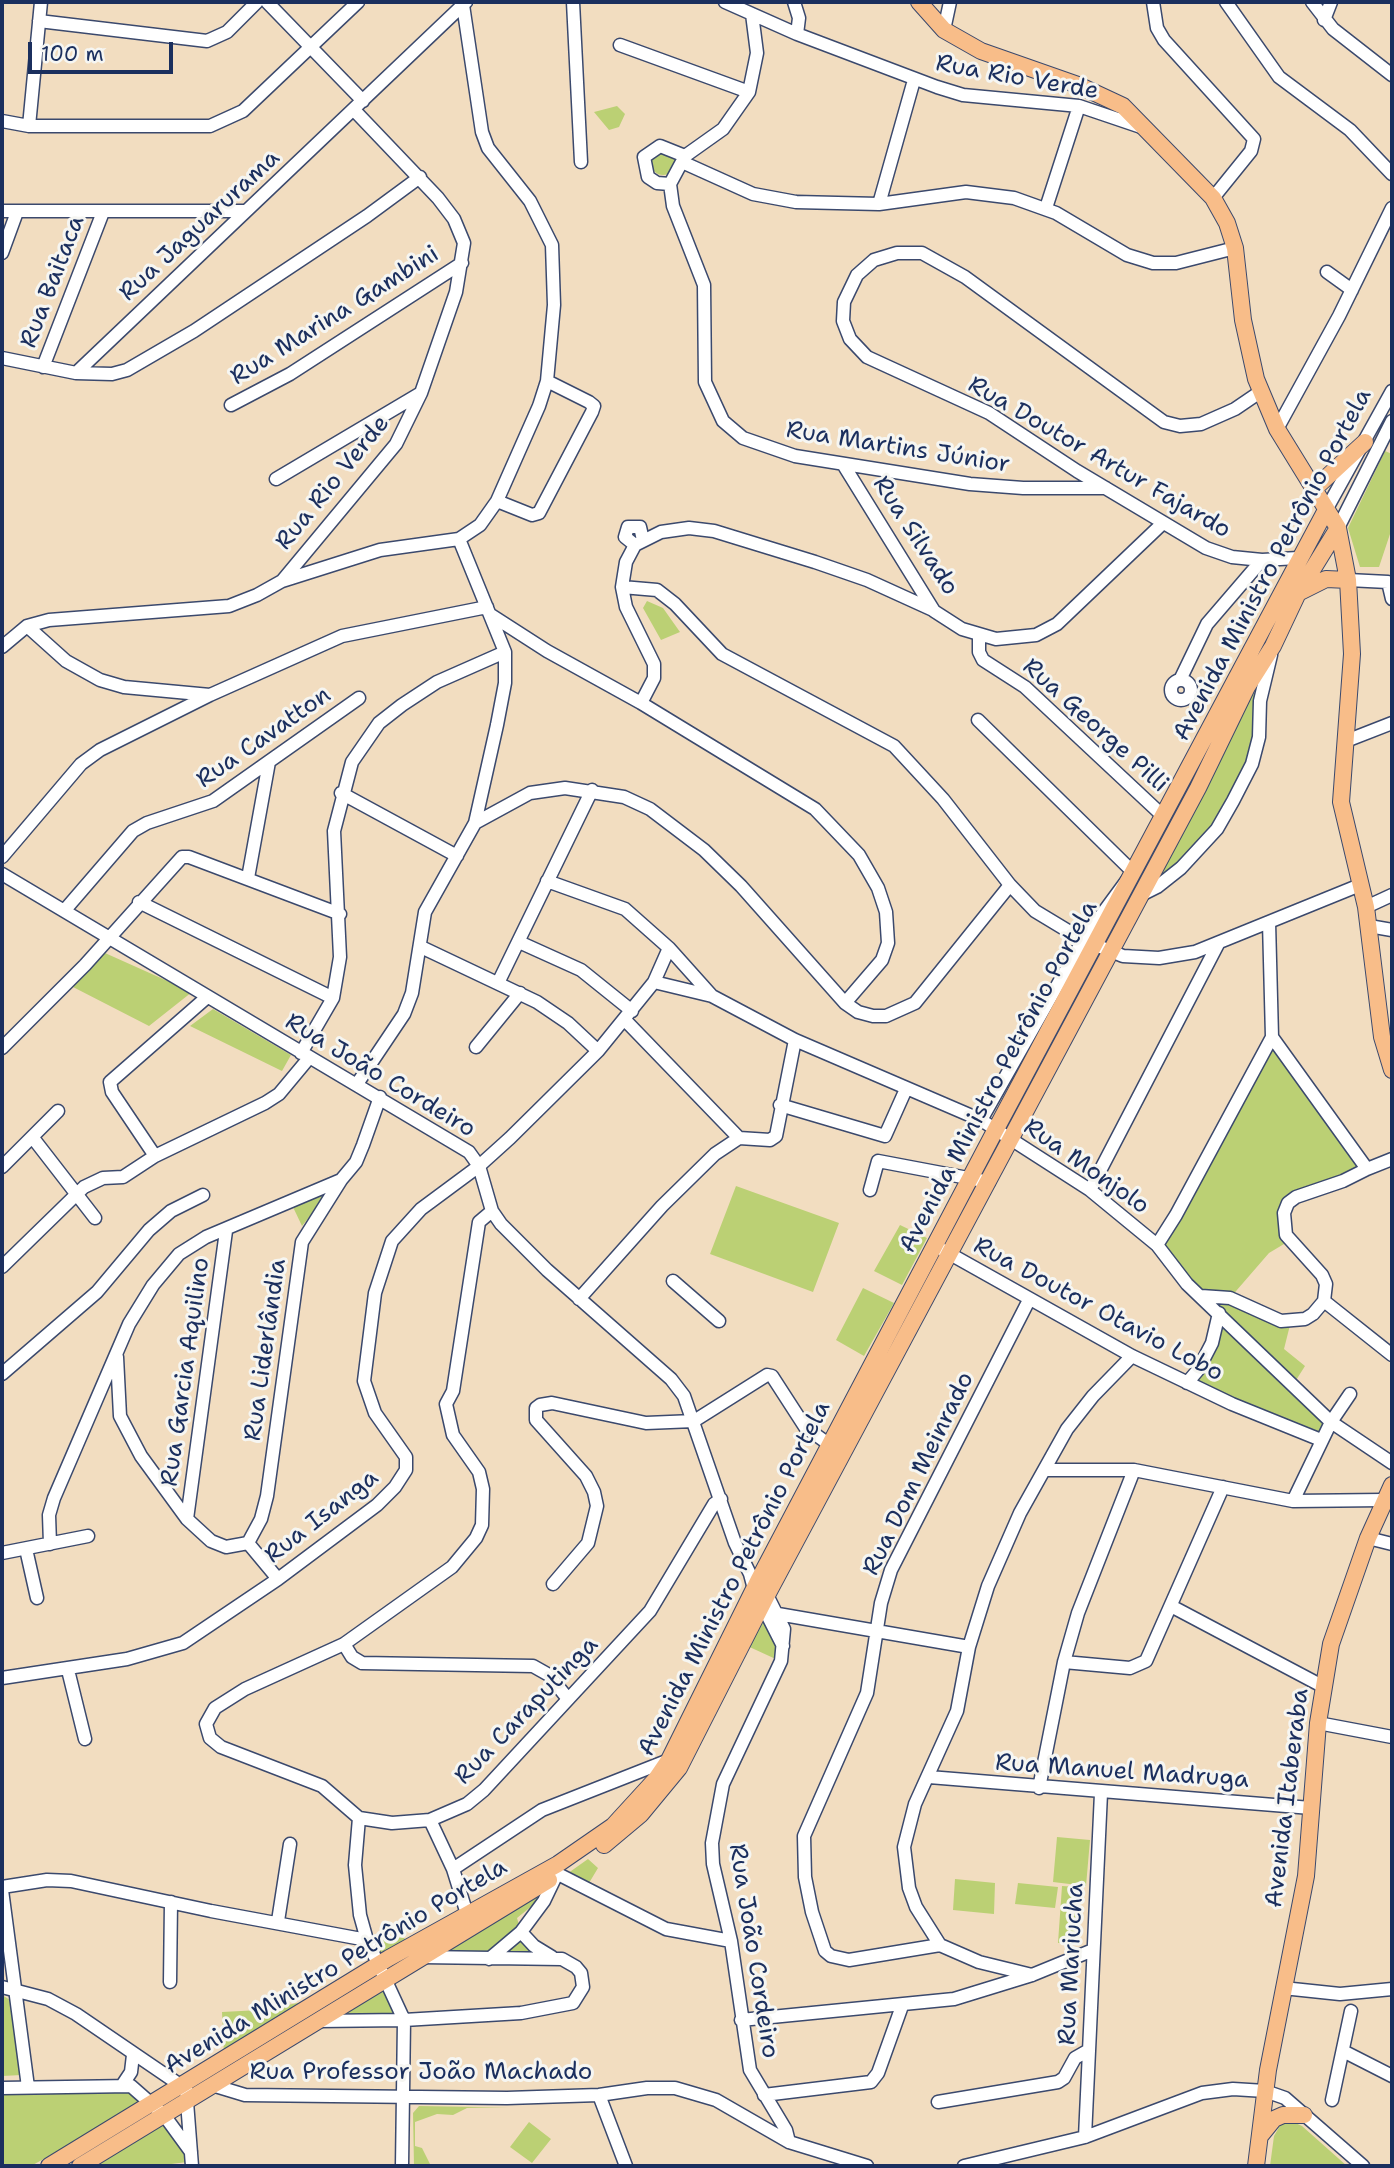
<!DOCTYPE html>
<html>
<head>
<meta charset="utf-8">
<style>
	body { margin:0 }
	#map { position:relative; width:1394px; height:2168px; overflow:hidden; background:#f2ddc0; font-family:"Shantell Sans",sans-serif }
	canvas { display:block }
	.frame { position:absolute; inset:0; border:4px solid #1b2f5e; pointer-events:none }
	.scale { position:absolute; left:28px; top:42px; width:145px; height:32px; box-sizing:border-box; border:4px solid #1b2f5e; border-top:0; padding-left:9px; font-size:21px; line-height:24px; white-space:nowrap; color:#1b2f5e; -webkit-text-stroke:5px #f6f6f2; paint-order:stroke }
</style>
</head>
<body>
<div id="map">
<canvas width="1394" height="2168"></canvas>
<div class="frame"></div>
<div class="scale">100 m</div>
</div>
<script>
const context = document.querySelector('canvas').getContext('2d');
context.lineJoin = 'round';
function paint(path, color) { context.fillStyle = color; context.fill(path, 'evenodd'); }
const shape = rows => new Path2D(rows.map(r => 'M' + r).join(''));
function trace(path, color, width, dash) { context.strokeStyle = color; context.lineWidth = width; context.lineCap = dash ? 'butt' : 'round'; context.setLineDash(dash || []); context.stroke(path); }
function label(font, color, halo, rows, align = 'center') {
  context.font = font + ' "Shantell Sans",sans-serif'; context.lineWidth = 6; context.setLineDash([]); context.textBaseline = 'middle'; context.strokeStyle = halo; context.fillStyle = color; for (const [text, x, y, turn = 0] of rows) {
    context.save(); context.translate(x, y); context.rotate((+turn || 0) * Math.PI / 180); context.textAlign = isNaN(turn) ? turn : align; if (halo) context.strokeText(text, 0, 0); context.fillText(text, 0, 0); context.restore();
  }
}
const green = shape([
	[617,106,625,114,619,127,609,130,594,112],
	'651 163a12 12 0 1 1 24 0a12 12 0 1 1-24 0Z',
	[1385,451,1392,454,1392,528,1379,567,1360,567,1348,528],
	[647,601,663,608,680,632,661,640,643,608],
	[1247,687,1260,701,1252,764,1204,844,1141,895],
	[105,953,192,992,149,1026,73,987],
	[213,1009,291,1055,282,1071,190,1026],
	[1272,1037,1367,1169,1288,1203,1292,1244,1284,1244,1269,1253,1230,1298,1291,1321,1284,1349,1305,1366,1293,1385,1331,1422,1321,1440,1187,1383,1198,1370,1219,1313,1157,1245],
	[736,1186,839,1223,813,1292,710,1254],
	[325,1191,321,1202,302,1226,293,1207],
	[900,1225,927,1238,902,1285,874,1271],
	[863,1288,894,1303,864,1356,836,1340],
	[763,1604,774,1622,780,1661,743,1644],
	[1057,1837,1090,1840,1086,1886,1053,1882],
	[588,1859,598,1868,586,1888,564,1876],
	[955,1879,995,1883,994,1914,953,1910],
	[1018,1883,1058,1887,1055,1908,1015,1904],
	[1062,1886,1077,1887,1074,1943,1058,1943],
	[543,1897,517,1918,521,1932,550,1958,421,1957,527,1898],
	[369,1935,404,1938,411,1945,382,1961],
	[385,1985,395,2019,336,2018],
	[2,1995,15,2003,22,2075,2,2076],
	[314,2000,224,2056,222,2012,260,2010],
	[130,2090,142,2104,31,2166,2,2166,2,2094],
	[419,2106,478,2107,509,2107,467,2108,453,2115,437,2114,415,2122,415,2146,422,2148,431,2166,414,2166,413,2113],
	[1291,2121,1302,2126,1347,2166,1270,2166,1274,2136,1281,2124],
	[163,2122,182,2145,187,2162,156,2166,96,2166],
	[529,2122,551,2139,532,2163,510,2147]
]);
const minor = shape([
	[267,2,363,101],
	[573,2,581,162],
	[725,2,797,34,937,87,963,95,1079,106,1144,128],
	[794,2,799,18,797,34],
	[1153,2,1157,28,1164,40,1254,139,1251,151,1213,198],
	[1226,2,1279,77,1350,130,1392,174],
	[1312,2,1333,29,1392,75],
	[752,14,757,53,749,92,723,129,685,156,670,184,673,206,704,285,705,382,723,421,743,438,795,456,970,484,1023,488,1106,488],
	[1324,20,1331,2],
	[39,21,207,41,227,32,257,2],
	[944,30,950,2],
	[620,45,749,92],
	[2,121,29,126,210,126,243,111,358,2],
	[29,126,41,2],
	[682,162,753,194,796,202,879,204,966,192,1014,198,1056,213,1127,255,1153,263,1176,263,1235,248],
	[670,184,657,183,648,177,644,157,660,146,685,156],
	[879,204,914,80],
	[1046,208,1079,106],
	[2,211,246,211],
	[2,253,17,212],
	[1327,272,1352,290],
	[2,358,76,373,112,374,127,370,194,331,367,216,420,177],
	[43,367,103,212],
	[76,373,466,2],
	[1260,392,1235,409,1201,424,1180,426,1164,422,965,277,922,253,897,253,874,260,857,275,844,302,843,321,850,339,867,357,989,413,1077,471,1206,548,1232,557,1262,560,1298,558],
	[231,405,290,374,462,263],
	[1277,429,1339,316,1392,208],
	[843,464,934,611,962,629,996,639,1036,635,1057,624,1163,523],
	[276,479,421,393],
	[497,501,532,515,539,513,592,412,594,406,589,402,547,381],
	[1326,510,1392,391],
	[1338,528,1392,421],
	[635,545,625,537,628,527,640,527,643,540],
	[1348,580,1388,582],
	[282,581,380,550,459,539,480,525,497,501,539,406,547,381,554,305,552,245,530,201,488,148,482,132,463,5],
	[1388,582,1392,599],
	[622,587,626,562,635,545,661,532,689,528,714,531,815,562,867,580,933,610],
	[491,615,547,651,641,703,654,678,654,664,626,607,622,587,657,590,675,604,722,654,894,746,943,799,1010,885,1035,911,1083,940,1123,956,1159,958,1195,952,1360,885],
	[27,626,66,661,100,680,124,687,210,695],
	[979,636,979,652,983,660,1025,687,1163,816],
	[2,647,27,626,49,620,229,606,257,595,282,581,396,444,421,393,456,292,464,243,454,219,438,198,354,110],
	[1180,680,1207,624,1262,560],
	'1171 690a10 10 0 1 1 20 0a10 10 0 1 1-20 0Z',
	[641,703,815,809,859,855,878,888,886,912,888,943,882,960,845,1003],
	[978,720,1133,872,1083,940,981,1120],
	[1346,741,1392,723],
	[341,793,457,856],
	[475,823,530,793,565,788,624,797,650,809,704,850,741,886,845,1003,858,1012,873,1016,886,1016,915,1003,1010,885],
	[2,857,81,764,100,750,210,695,342,636,487,607],
	[2,874,469,1152,479,1166,492,1211,501,1224,547,1270,671,1379,684,1396,735,1543,750,1574,754,1589,783,1646],
	[248,878,269,762],
	[547,881,625,909,669,948,712,996],
	[1141,895,1157,887,1181,868,1217,829,1233,801,1252,764,1259,737,1260,701,1271,655],
	[139,902,333,998],
	[1366,907,1392,895],
	[64,911,133,831,147,823,213,801,359,698],
	[1369,926,1392,930],
	[519,942,581,970,632,1011],
	[421,947,537,1002,568,1023,598,1051],
	[654,982,712,996,795,1040,981,1120,1090,1190,1157,1245,1187,1284,1331,1422,1392,1463],
	[498,983,592,790],
	[625,1020,739,1138,770,1140,776,1136,795,1040],
	[476,1047,520,993],
	[2,1048,85,965,182,857,189,857,340,914],
	[301,1053,333,998,340,957,334,831,352,762,379,723,402,705,437,682,505,652],
	[357,1084,404,1014,412,993,425,912,475,823,497,725,505,683,505,652,459,539],
	[780,1105,885,1136,906,1089],
	[33,1138,95,1218],
	[155,1156,112,1092,110,1082,206,998],
	[2,1167,58,1111],
	[1367,1169,1392,1159],
	[870,1190,878,1161,989,1182],
	[1090,1190,1218,944],
	[492,1211,479,1222,453,1391,446,1404,453,1435,479,1472,483,1489,482,1525,476,1538,452,1567,344,1644,245,1689,215,1708,206,1724,210,1738,221,1747,322,1786,359,1818,392,1823,430,1820,467,1804,484,1790,650,1611,714,1504,721,1499],
	[1157,1245,1176,1215,1272,1037],
	[943,1250,1132,1356,1232,1404,1321,1440],
	[2,1267,84,1187,103,1178,123,1177,155,1156,265,1103,279,1094,309,1058],
	[673,1281,719,1321],
	[1201,1296,1230,1298,1281,1321,1305,1319,1313,1314,1324,1301,1326,1284,1322,1275,1286,1235,1284,1213,1288,1203,1296,1197,1343,1181,1367,1169,1272,1037,1269,922],
	[579,1299,662,1206,715,1154,739,1138],
	[1324,1301,1392,1355],
	[117,1357,120,1416,141,1456,187,1519,211,1541,226,1547,248,1543,261,1519,267,1496,302,1242,341,1180],
	[2,1374,97,1292,149,1230,171,1211,203,1195],
	[1187,1383,1198,1370,1212,1343,1219,1313],
	[1044,1470,1134,1470,1293,1501,1384,1500],
	[1293,1501,1331,1422,1350,1394],
	[187,1519,226,1231],
	[1368,1538,1392,1544],
	[248,1543,278,1579],
	[50,1544,49,1515,54,1498,129,1324,153,1285,179,1254,206,1237,341,1180,356,1162,363,1145,380,1097],
	[26,1549,37,1598],
	[2,1553,88,1536],
	[553,1584,588,1543,597,1506,594,1492,586,1476,536,1420,536,1408,540,1405,552,1403,646,1423,694,1421,767,1375,772,1376,805,1427,830,1445],
	[765,1591,784,1629,781,1661,723,1784,712,1843,713,1864,731,1941,750,2070,786,2130,789,2142],
	[1171,1606,1324,1687],
	[778,1614,969,1647],
	[344,1644,352,1657,362,1663,533,1666,549,1675,568,1699],
	[1064,1662,1130,1668,1146,1661,1223,1487],
	[68,1670,85,1739],
	[2,1678,127,1659,183,1643,278,1579,377,1505,395,1487,406,1470,406,1457,375,1413,364,1381,375,1293,392,1241,421,1209,479,1166,510,1138,598,1051,654,982,669,948],
	[1318,1723,1392,1737],
	[929,1777,1311,1808],
	[1039,1788,1064,1662,1078,1613,1134,1470],
	[359,1818,355,1865,360,1915,367,1940,404,2020,402,2166],
	[430,1820,453,1869,467,1914],
	[453,1869,542,1810,669,1760],
	[558,1874,666,1929,731,1941],
	[2,1887,47,1880,71,1881,211,1911,367,1940],
	[2,1890,28,2087],
	[278,1921,290,1844],
	[521,1932,534,1946,552,1957],
	[940,1945,849,1960,831,1956,825,1951,812,1912,805,1877,804,1836,867,1693,881,1603,891,1570,1029,1300],
	[489,1959,521,1932,544,1901,556,1876],
	[1032,1975,979,1962,940,1945,916,1907,909,1888,904,1847,915,1804,957,1711,969,1647,988,1586,1020,1513,1067,1429,1093,1396,1132,1356],
	[170,1982,171,1902],
	[2,1987,48,1999,76,2014,186,2089,192,2166],
	[1283,1988,1340,1994,1392,1989],
	[741,2020,954,1999,1032,1975,1093,1950],
	[318,2021,404,2020,521,2013,573,2003,583,1987,581,1973,576,1967,562,1959,422,1957],
	[1343,2051,1392,2076],
	[123,2084,131,2072,133,2055],
	[212,2085,245,2095,507,2098,599,2095,647,2088,675,2088,716,2100,789,2142,867,2166],
	[2,2088,131,2086,164,2115,191,2152],
	[599,2095,626,2166],
	[764,2095,871,2082,878,2073,902,2006],
	[1332,2100,1351,2011],
	[938,2102,1058,2082,1064,2078,1075,2058,1089,2050],
	[1085,2137,1101,1793],
	[964,2166,1085,2137,1202,2093,1233,2089,1265,2091,1285,2098,1363,2166]
]);
const major = shape([
	[919,2,944,30,981,51,1078,85,1123,106,1213,198,1227,223,1235,248,1243,320,1256,379,1277,429,1338,528,1348,580,1352,654,1341,802,1366,907,1382,1037,1392,1070],
	[1314,489,1365,442],
	[1300,592,1326,579,1348,580],
	[604,1845,641,1814,679,1768,767,1595,1198,788,1247,687,1273,646,1298,593,1338,528],
	[1261,2135,1274,2119,1283,2115,1304,2115],
	[49,2166,389,1958,558,1864,613,1826,656,1779,669,1760,758,1581,996,1129,1326,510],
	[80,2166,549,1880],
	[1256,2166,1268,2070,1306,1876,1318,1723,1331,1644,1368,1538,1392,1485]
]);
const streetNames = [
	["Rua Rio Verde",1017,78,10],
	["Rua Jaguarurama",200,226,-43],
	["Rua Baitaca",53,282,-69],
	["Rua Marina Gambini",335,316,-32],
	["Rua Martins Júnior",898,448,9],
	["Rua Doutor Artur Fajardo",1099,458,30],
	["Rua Rio Verde",333,483,-51],
	["Rua Silvado",915,536,57],
	["Avenida Ministro Petrônio Portela",1273,565,-62],
	["Rua George Pilli",1095,726,42],
	["Rua Cavatton",264,738,-35],
	["Rua João Cordeiro",380,1076,31],
	["Avenida Ministro Petrônio Portela",999,1077,-62],
	["Rua Monjolo",1086,1167,35],
	["Rua Doutor Otavio Lobo",1098,1310,28],
	["Rua Liderlândia",266,1350,-82],
	["Rua Garcia Aquilino",186,1372,-82],
	["Rua Dom Meinrado",919,1474,-64],
	["Rua Isanga",322,1517,-38],
	["Avenida Ministro Petrônio Portela",735,1579,-63],
	["Rua Caraputinga",527,1711,-46],
	["Rua Manuel Madruga",1122,1772,4],
	["Avenida Itaberaba",1288,1798,-83],
	["Rua João Cordeiro",753,1951,81],
	["Rua Mariucha",1072,1964,-87],
	["Avenida Ministro Petrônio Portela",336,1967,-31],
	["Rua Professor João Machado",421,2073]
];
paint(green, '#bbd074');
trace(minor, '#3b496d', 15);
trace(major, '#3b496d', 18);
trace(minor, '#fff', 12);
trace(major, '#f8bd89', 16);
label('24px', '#1b2f5e', '#f6f6f2', streetNames);
</script>
</body>
</html>
